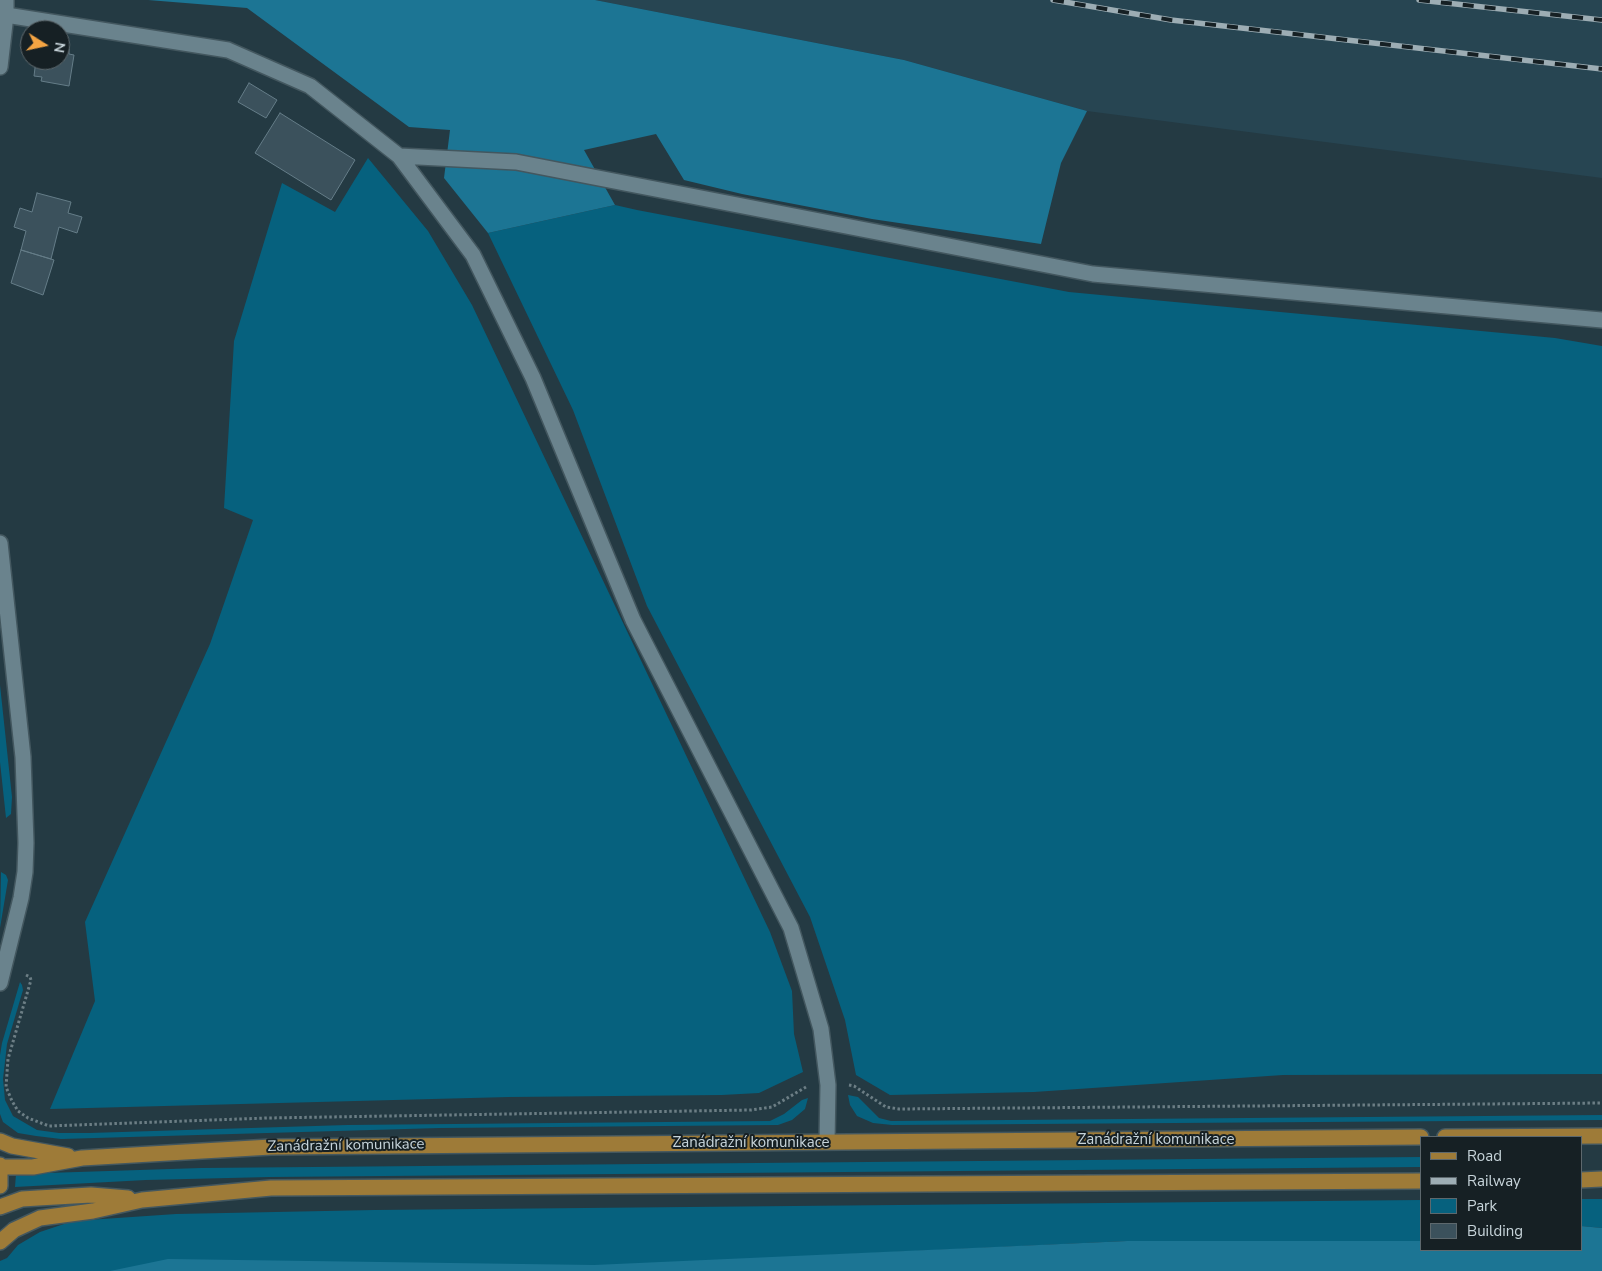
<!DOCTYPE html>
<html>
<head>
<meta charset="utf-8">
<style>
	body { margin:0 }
	#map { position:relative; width:1602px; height:1271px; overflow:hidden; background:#243a43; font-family:"Nunito Sans",sans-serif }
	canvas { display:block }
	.legend { position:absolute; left:1420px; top:1136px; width:162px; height:115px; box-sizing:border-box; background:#162024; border:1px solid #5d686d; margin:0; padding:6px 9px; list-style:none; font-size:15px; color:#c7d4da }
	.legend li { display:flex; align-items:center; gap:10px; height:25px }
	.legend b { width:25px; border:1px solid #5d686d }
	.north { position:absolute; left:20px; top:20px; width:50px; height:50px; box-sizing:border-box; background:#162024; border:1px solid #5d686d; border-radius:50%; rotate:100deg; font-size:14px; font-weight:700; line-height:20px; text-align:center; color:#c7d4da }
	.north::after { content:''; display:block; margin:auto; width:18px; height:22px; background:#f4a443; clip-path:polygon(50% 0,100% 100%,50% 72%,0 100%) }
</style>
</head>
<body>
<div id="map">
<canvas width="1602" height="1271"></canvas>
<ul class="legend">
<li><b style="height:6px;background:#9e7b38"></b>Road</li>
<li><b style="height:6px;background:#9dadb4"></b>Railway</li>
<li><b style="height:14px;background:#06617e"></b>Park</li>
<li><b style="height:14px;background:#3b515c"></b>Building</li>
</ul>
<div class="north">N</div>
</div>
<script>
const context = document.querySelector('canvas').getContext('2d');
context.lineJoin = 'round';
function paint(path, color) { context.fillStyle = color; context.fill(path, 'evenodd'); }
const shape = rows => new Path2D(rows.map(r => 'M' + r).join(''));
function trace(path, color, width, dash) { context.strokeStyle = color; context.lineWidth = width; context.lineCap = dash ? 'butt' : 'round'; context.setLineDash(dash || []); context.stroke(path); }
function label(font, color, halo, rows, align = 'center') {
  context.font = font + ' "Nunito Sans",sans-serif'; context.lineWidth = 4; context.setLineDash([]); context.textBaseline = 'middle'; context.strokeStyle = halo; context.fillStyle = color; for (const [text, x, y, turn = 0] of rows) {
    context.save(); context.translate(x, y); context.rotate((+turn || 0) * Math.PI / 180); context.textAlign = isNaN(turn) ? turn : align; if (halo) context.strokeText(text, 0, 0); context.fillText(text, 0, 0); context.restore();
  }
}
const built = shape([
	[595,0,1602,0,1602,178,1087,111,904,60]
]);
const green = shape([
	[368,158,428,231,472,305,770,932,792,991,794,1034,803,1072,759,1093,722,1095,509,1097,50,1109,95,1001,85,922,210,644,253,520,224,508,234,341,282,183,335,212],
	[615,205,637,210,1069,292,1555,338,1602,346,1602,1074,1283,1075,1034,1092,890,1095,856,1075,845,1020,810,917,647,606,573,410,488,233],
	[0,685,12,797,11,814,6,818,0,762],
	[1,872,6,875,8,880,0,928],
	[20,982,22,985,23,990,7,1044,3,1079,5,1100,13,1116,37,1130,59,1133,89,1133,347,1125,770,1121,784,1114,802,1100,808,1098,805,1109,792,1120,778,1125,440,1128,61,1139,36,1136,18,1133,3,1122,0,1114,0,1055,2,1043],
	[848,1095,858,1097,879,1118,891,1121,1602,1115,1602,1120,892,1125,873,1123,857,1116,850,1105],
	[1421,1157,1421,1167,270,1177,146,1180,15,1187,16,1174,201,1168],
	[1581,1199,1602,1199,1602,1228,1581,1226],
	[1421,1200,1421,1241,1415,1242,1127,1241,832,1255,1314,1271,0,1271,0,1261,7,1258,18,1245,40,1232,73,1221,176,1214,374,1210]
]);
const forest = shape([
	[148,0,595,0,904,60,1087,111,1061,163,1041,244,872,219,742,194,684,180,656,134,584,150,615,205,488,233,444,178,450,130,409,127,247,8],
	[1581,1226,1602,1228,1602,1271,110,1271,168,1259,594,1265,1127,1241,1421,1241,1421,1250,1581,1250]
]);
const building = shape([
	[60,48,69,49,69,54,74,55,69,86,41,81,42,77,34,76,36,60,60,60,60,48],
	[249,83,277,100,266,118,238,102,249,83],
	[280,113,355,160,331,200,255,153,280,113],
	[37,193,71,202,68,213,82,217,77,233,59,227,51,259,21,250,26,231,14,227,20,208,32,212,37,193],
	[21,250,54,260,43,295,11,283,21,250]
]);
const path = shape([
	[26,975,30,977,31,980,8,1059,6,1087,12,1101,18,1111,28,1118,49,1126,267,1118,751,1110,772,1107,806,1087],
	[849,1085,854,1086,886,1107,899,1109,1602,1103]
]);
const minor = shape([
	[6,15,228,50,310,86,399,156,473,255,533,378,633,620,791,928,821,1029,828,1085,827,1142],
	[0,67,6,15,6,0],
	[399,156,516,162,1093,274,1602,320],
	[0,543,23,757,26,843,25,872,21,898,0,983]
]);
const major = shape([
	[1445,1137,1602,1136],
	[0,1141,12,1146,68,1156],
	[0,1165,0,1186],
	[0,1167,33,1167,82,1158,271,1147,1421,1137],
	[1581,1180,1602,1179],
	[0,1207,22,1199,38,1198,91,1195,128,1198],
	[0,1242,14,1230,40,1218,93,1211,142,1200,271,1188,1421,1181]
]);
const rail = shape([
	[1053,0,1171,20,1602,69],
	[1419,0,1602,20]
]);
const streetNames = [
	["Zanádražní komunikace",1156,1140],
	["Zanádražní komunikace",751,1143],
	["Zanádražní komunikace",346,1146,-1]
];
paint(built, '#274552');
paint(green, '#06617e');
paint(forest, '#1c7594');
paint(building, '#3b515c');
trace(building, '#657d88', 1);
trace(minor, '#43575f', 18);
trace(major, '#43575f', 18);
trace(path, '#6c7e85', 3, [2.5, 2.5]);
trace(minor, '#6a838d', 15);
trace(major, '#9e7b38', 15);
trace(rail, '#9dadb4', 5.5);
trace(rail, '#162024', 4, [11]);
label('15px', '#c7d4da', '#162024', streetNames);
</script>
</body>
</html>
